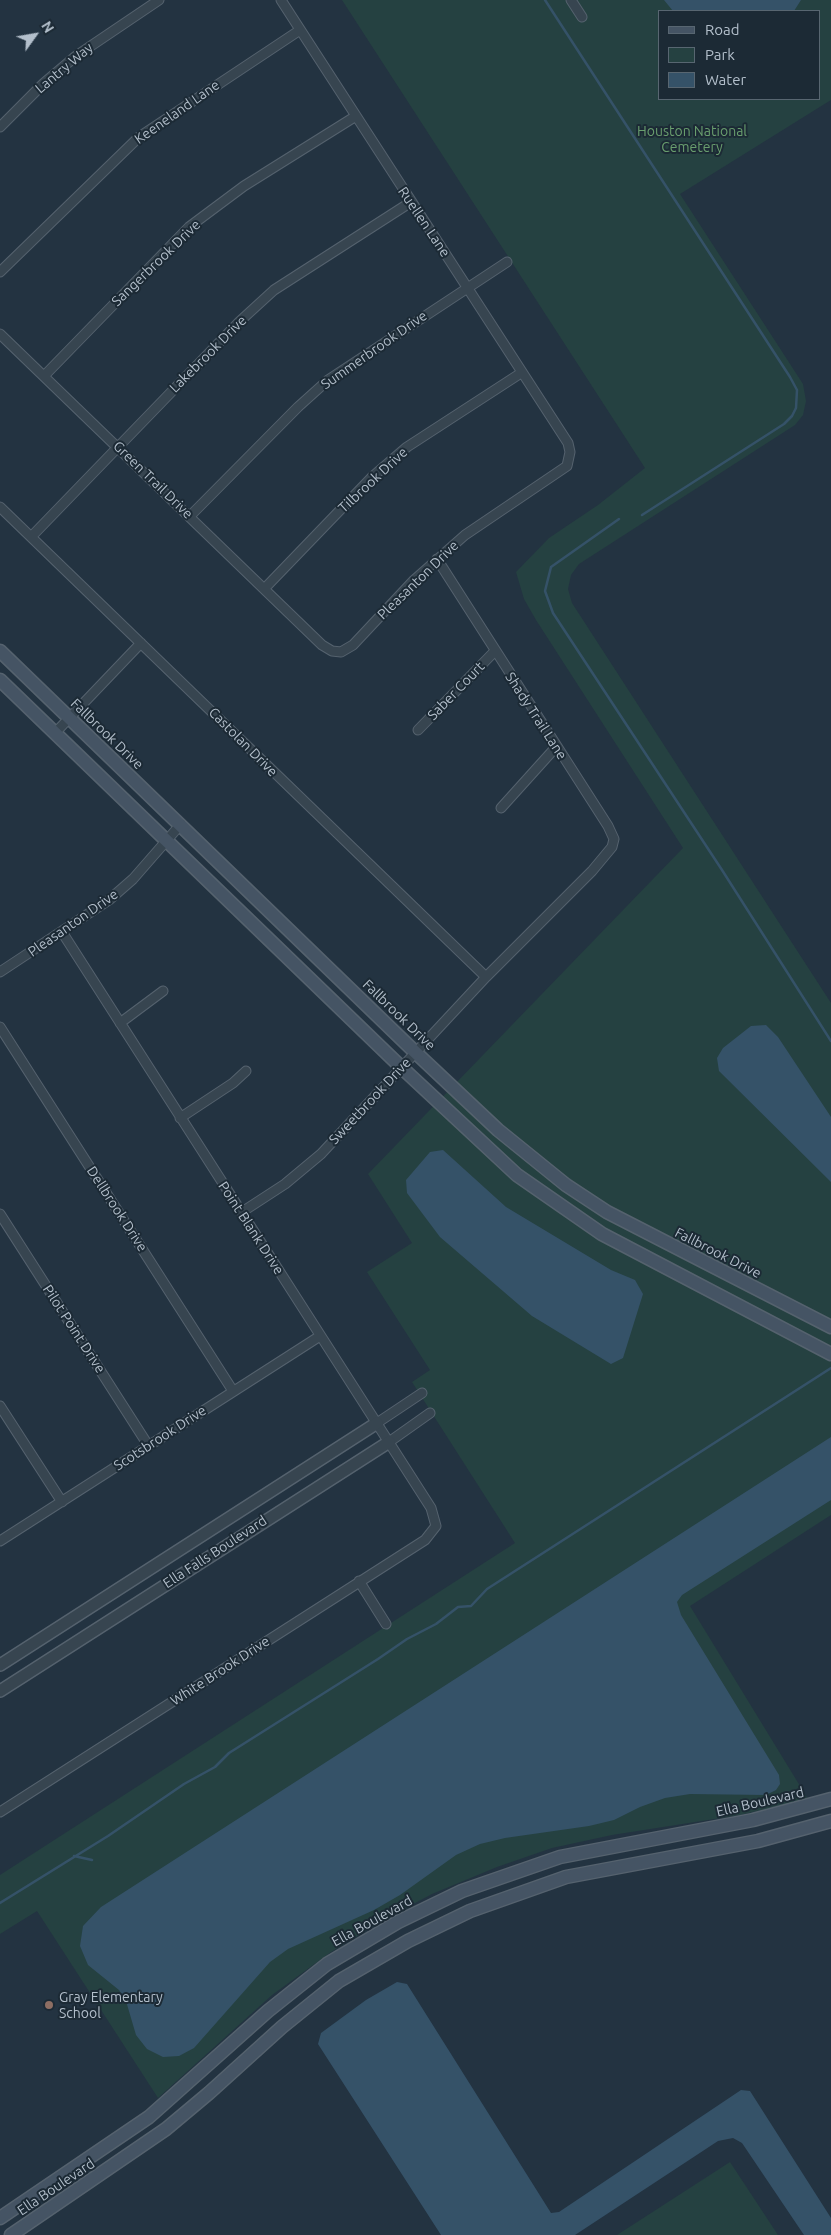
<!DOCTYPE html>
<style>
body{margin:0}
#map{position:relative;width:831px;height:2235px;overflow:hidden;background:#233341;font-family:Ubuntu,sans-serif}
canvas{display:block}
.legend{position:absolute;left:658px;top:10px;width:162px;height:90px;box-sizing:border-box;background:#1c2a35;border:1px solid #586671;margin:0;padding:6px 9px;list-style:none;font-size:15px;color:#b3bfcb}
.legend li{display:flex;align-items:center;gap:10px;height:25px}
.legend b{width:25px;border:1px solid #586671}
.north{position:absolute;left:10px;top:10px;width:50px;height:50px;-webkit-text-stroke:4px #1c2a35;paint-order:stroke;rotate:58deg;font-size:14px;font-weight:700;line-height:20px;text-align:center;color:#b3bfcb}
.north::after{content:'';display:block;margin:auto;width:18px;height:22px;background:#b3bfcb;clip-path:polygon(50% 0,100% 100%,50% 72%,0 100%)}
</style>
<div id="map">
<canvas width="831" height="2235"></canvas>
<ul class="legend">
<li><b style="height:6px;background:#455464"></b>Road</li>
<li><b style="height:14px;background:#254141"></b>Park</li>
<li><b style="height:14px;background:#355268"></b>Water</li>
</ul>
<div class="north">N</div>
</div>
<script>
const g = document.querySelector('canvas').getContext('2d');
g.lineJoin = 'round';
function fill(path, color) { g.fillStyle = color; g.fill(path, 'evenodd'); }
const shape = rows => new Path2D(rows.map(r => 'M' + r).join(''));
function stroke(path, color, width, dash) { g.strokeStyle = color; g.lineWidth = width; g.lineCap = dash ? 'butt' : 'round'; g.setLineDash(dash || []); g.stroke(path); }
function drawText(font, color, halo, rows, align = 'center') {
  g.font = font + ' Ubuntu,sans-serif'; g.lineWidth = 4; g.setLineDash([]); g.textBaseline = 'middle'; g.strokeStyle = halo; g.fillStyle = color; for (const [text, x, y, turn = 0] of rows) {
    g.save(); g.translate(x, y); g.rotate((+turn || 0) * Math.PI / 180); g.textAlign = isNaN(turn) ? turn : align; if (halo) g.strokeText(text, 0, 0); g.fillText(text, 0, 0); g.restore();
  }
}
const green = shape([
 [342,0,831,0,831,100,680,194,803,384,806,401,803,415,795,425,579,564,571,575,568,589,572,603,831,1003,831,1515,690,1606,808,1799,740,1815,612,1835,552,1848,497,1867,432,1894,385,1919,331,1952,272,1995,158,2098,37,1911,0,1934,0,1875,515,1543,412,1382,430,1370,367,1272,412,1243,368,1174,683,848,536,620,524,599,516,572,549,538,598,505,645,468],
 [660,11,820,11,820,99,660,99],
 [730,2162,778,2235,617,2235]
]);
const water = shape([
 [664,0,801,0,794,11,673,11],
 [751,1026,766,1025,778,1037,831,1117,831,1182,719,1071,717,1058,723,1048],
 [443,1150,506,1207,611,1270,635,1280,643,1294,623,1358,611,1364,532,1316,440,1237,407,1193,406,1180,430,1152],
 [831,1437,831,1500,682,1595,677,1602,681,1615,779,1775,780,1784,776,1790,766,1795,690,1794,665,1798,640,1807,614,1820,589,1826,505,1838,480,1844,456,1855,400,1895,374,1910,288,1949,270,1962,194,2048,179,2056,163,2057,147,2049,136,2035,126,2001,119,1990,88,1965,80,1946,83,1926,101,1907],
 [397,1982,407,1984,551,2213,559,2212,741,2090,750,2091,831,2218,831,2235,804,2235,742,2143,733,2138,718,2141,575,2235,441,2235,318,2044,321,2033,366,2000]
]);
const stream = shape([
 [545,0,790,377,797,390,796,408,792,416,784,424,642,515],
 [619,519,551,567,545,591,553,613,722,870,831,1041],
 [74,1856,92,1860],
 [0,1903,108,1836,184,1784,215,1767,229,1753,378,1659,407,1639,436,1624,458,1607,471,1606,487,1589,831,1368]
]);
const minor = shape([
 [571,0,582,17],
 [0,127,44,83,76,56,159,0],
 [0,272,139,137,300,30],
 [0,334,322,645,332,651,341,652,353,645,414,580,465,535,567,466,570,452,568,443,281,0],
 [44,376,189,227,244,186,356,116],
 [0,507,486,977],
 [190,516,298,407,328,380,507,262],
 [31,537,239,322,274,290,411,202],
 [265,588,371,478,407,447,521,373],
 [418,730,494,652],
 [55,733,141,643],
 [501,808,556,747],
 [0,972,109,900,133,879,181,824],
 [120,1023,163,991],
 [0,1027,233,1391],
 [180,1118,233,1083,246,1071],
 [242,1212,285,1184,321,1154,486,977,592,871,612,847,614,839,608,826,437,559],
 [0,1214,148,1445],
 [0,1406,62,1502],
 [377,1423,422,1393],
 [389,1442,430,1413],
 [0,1541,320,1336],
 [359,1581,386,1624],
 [0,1812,425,1540,436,1526,431,1508,62,932]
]);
const tertiary = shape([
 [0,1665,377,1423],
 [0,1691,389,1442]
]);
const secondary = shape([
 [0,651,415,1052,498,1130,566,1185,607,1212,831,1327],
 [0,680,401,1067,517,1175,602,1234,831,1354],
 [0,2218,149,2117,268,2011,327,1964,398,1922,462,1891,560,1857,753,1820,831,1799],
 [11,2235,166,2129,209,2093,282,2027,339,1981,408,1941,470,1911,566,1877,758,1841,831,1821]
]);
const markers = [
 [49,2005,5,"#8d6e63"]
];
const streetNames = [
 ["Lantry Way",64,68,-40],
 ["Keeneland Lane",177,112,-35],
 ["Ruellen Lane",424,222,56],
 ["Sangerbrook Drive",156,263,-44],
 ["Summerbrook Drive",374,350,-35],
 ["Lakebrook Drive",208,354,-45],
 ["Green Trail Drive",153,480,44],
 ["Tilbrook Drive",373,480,-43],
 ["Pleasanton Drive",418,580,-44],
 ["Saber Court",456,691,-46],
 ["Shady Trail Lane",536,716,57],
 ["Fallbrook Drive",107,734,44],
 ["Castolan Drive",243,742,45],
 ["Pleasanton Drive",73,923,-35],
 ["Fallbrook Drive",399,1015,44],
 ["Sweetbrook Drive",370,1101,-47],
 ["Dellbrook Drive",117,1209,57],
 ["Point Blank Drive",251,1228,57],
 ["Fallbrook Drive",718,1253,27],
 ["Pilot Point Drive",74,1329,57],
 ["Scotsbrook Drive",160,1438,-33],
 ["Ella Falls Boulevard",215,1552,-33],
 ["White Brook Drive",220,1671,-33],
 ["Ella Boulevard",760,1802,-13],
 ["Ella Boulevard",372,1921,-29],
 ["Ella Boulevard",56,2187,-34]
];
const parkNames = [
 ["Houston National",692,131],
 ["Cemetery",692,147]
];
const poiNames = [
 ["Gray Elementary",59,1997],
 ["School",59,2013]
];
fill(green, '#254141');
fill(water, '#355268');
stroke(stream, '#355268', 2.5);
stroke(minor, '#55626e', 11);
stroke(tertiary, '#55626e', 14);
stroke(secondary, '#55626e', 15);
stroke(minor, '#374550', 9);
stroke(tertiary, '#374550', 11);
stroke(secondary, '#455464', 12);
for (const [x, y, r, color] of markers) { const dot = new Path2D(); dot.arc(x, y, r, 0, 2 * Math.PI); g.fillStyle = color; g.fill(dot); stroke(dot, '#1c2a35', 2); }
drawText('14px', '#b3bfcb', '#1c2a35', streetNames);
drawText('14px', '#699e6e', '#1c2a35', parkNames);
drawText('14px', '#b3bfcb', '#1c2a35', poiNames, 'left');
</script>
